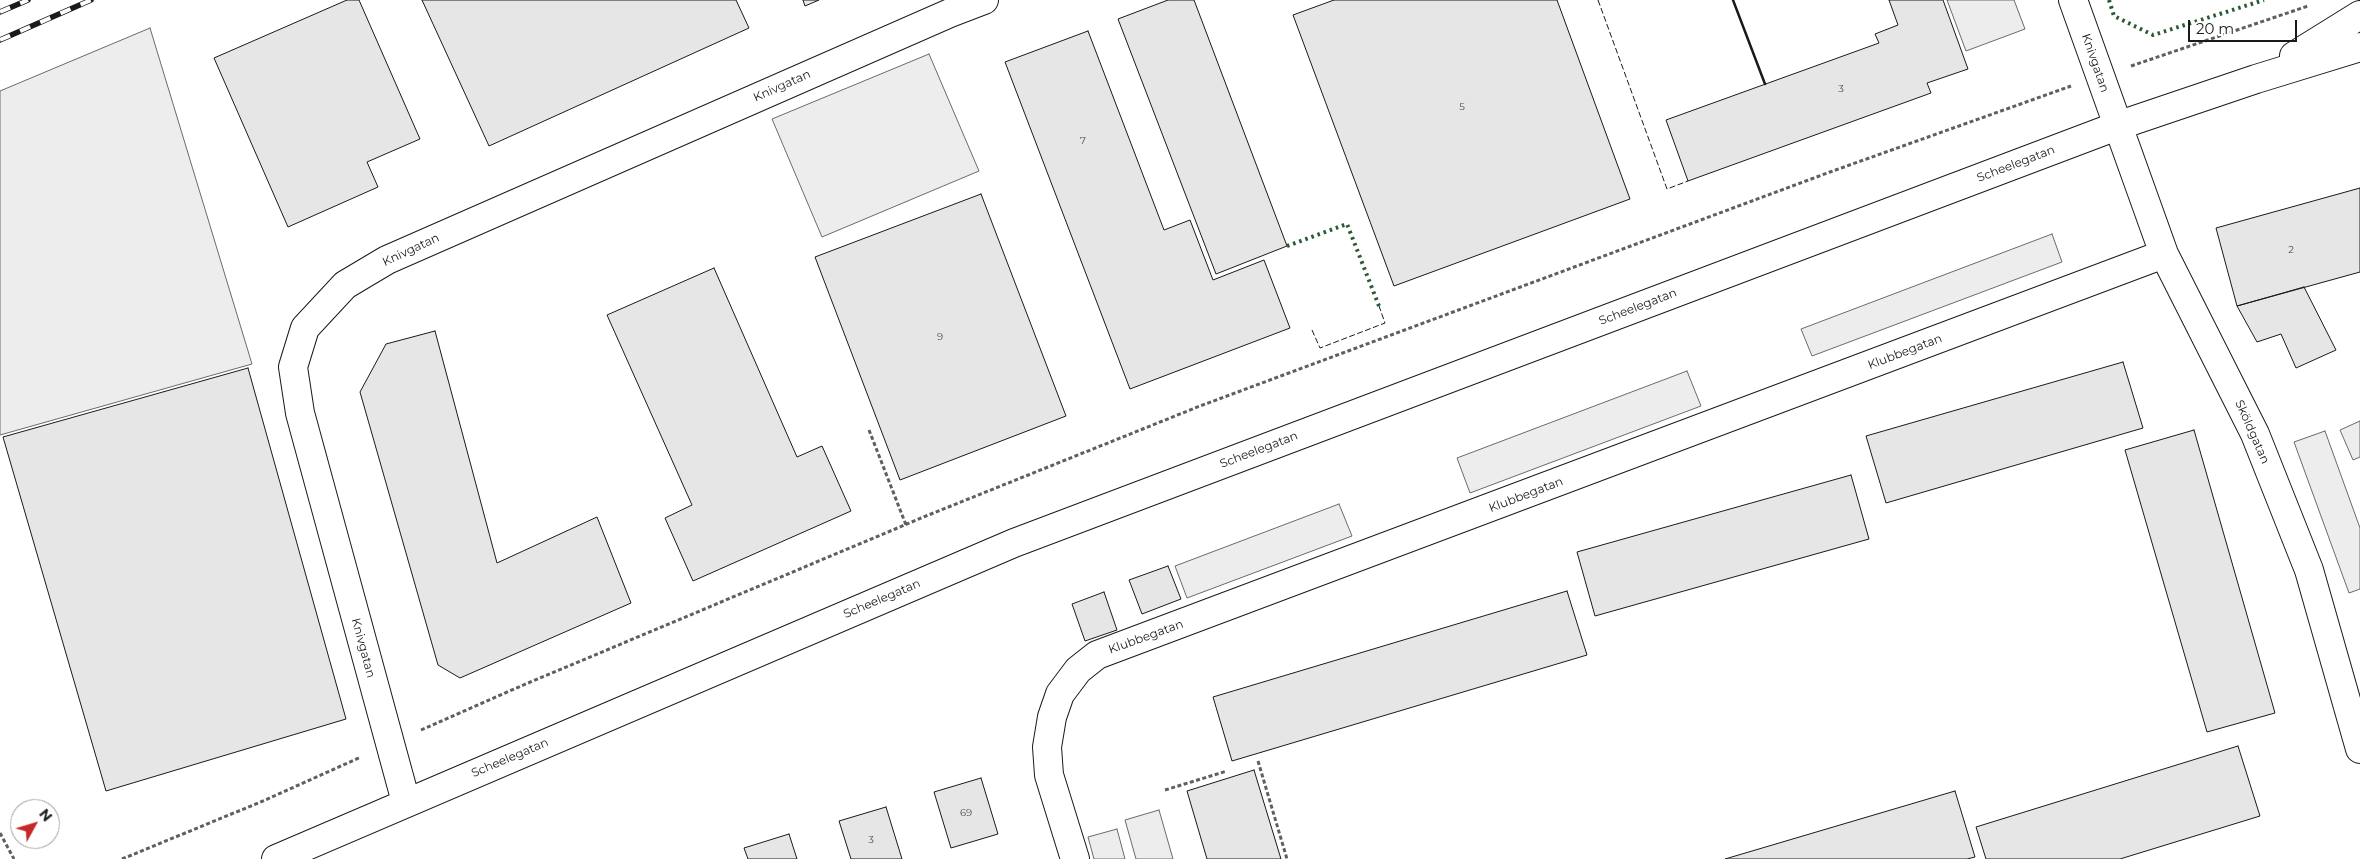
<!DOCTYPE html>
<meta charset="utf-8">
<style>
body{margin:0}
#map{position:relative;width:2360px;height:859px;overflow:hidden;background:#fff;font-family:Montserrat,sans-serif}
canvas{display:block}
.north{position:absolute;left:10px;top:799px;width:50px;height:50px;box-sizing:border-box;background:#fff;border:1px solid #a3a3a3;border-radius:50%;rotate:51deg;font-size:14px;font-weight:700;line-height:20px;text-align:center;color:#1a1a1a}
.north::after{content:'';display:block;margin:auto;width:18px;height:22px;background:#c62828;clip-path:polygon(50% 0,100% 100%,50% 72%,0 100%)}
.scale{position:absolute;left:2188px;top:20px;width:109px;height:22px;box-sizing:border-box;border:2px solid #1a1a1a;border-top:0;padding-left:6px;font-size:15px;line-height:18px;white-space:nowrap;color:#1a1a1a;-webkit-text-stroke:4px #fff;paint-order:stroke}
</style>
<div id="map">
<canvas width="2360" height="859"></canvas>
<div class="north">N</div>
<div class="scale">20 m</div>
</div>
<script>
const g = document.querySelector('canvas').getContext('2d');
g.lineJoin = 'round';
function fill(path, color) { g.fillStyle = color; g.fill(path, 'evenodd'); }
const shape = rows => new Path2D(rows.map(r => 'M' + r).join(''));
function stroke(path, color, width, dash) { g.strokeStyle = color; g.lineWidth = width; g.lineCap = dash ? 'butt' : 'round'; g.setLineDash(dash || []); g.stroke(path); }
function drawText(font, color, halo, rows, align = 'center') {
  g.font = font + ' Montserrat,sans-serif'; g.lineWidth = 4; g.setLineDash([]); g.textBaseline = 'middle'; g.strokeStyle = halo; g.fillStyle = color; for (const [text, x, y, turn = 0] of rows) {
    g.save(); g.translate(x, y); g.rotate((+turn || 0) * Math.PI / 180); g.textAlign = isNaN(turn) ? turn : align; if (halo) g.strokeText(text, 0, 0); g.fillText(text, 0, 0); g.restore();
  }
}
const parking = shape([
 [1947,0,2014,0,2025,29,1966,51,1947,0],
 [150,28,252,364,0,435,0,91,150,28],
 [929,54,979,171,822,237,772,119,929,54],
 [2052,234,2062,262,1812,356,1801,329,2052,234],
 [1687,371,1701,406,1470,493,1457,458,1687,371],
 [2360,421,2360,457,2353,460,2340,430,2360,421],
 [2325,431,2360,528,2360,589,2349,593,2294,442,2325,431],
 [1339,504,1352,536,1187,598,1175,566,1339,504],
 [1159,810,1173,859,1136,859,1125,820,1159,810],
 [1117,829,1125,859,1094,859,1088,837,1117,829]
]);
const building = shape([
 [347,0,359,0,420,139,367,162,378,187,288,227,214,58,347,0],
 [422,0,736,0,749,28,489,146,422,0],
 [803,0,819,0,805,6,803,0],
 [1168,0,1194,0,1287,246,1216,274,1118,19,1168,0],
 [1334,0,1557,0,1630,199,1394,286,1293,15,1334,0],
 [1889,0,1943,0,1968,69,1927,83,1931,93,1688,181,1666,120,1879,43,1875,34,1898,25,1889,0],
 [1088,31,1164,230,1190,220,1213,280,1264,260,1290,328,1130,389,1005,62,1088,31],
 [2360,188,2360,272,2237,306,2216,228,2360,188],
 [981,194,1066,416,900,480,815,257,981,194],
 [714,268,797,457,822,446,851,511,693,581,665,518,692,505,607,315,714,268],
 [2304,287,2336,350,2296,368,2281,334,2257,342,2237,306,2304,287],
 [435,331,497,563,597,517,631,603,460,678,438,665,360,392,386,344,435,331],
 [2123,362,2143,428,1886,503,1866,436,2123,362],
 [248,368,346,719,106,791,3,437,248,368],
 [2194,430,2275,713,2207,732,2125,450,2194,430],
 [1851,475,1869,539,1595,616,1577,552,1851,475],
 [1168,566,1181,599,1142,614,1129,580,1168,566],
 [1567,591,1587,655,1232,761,1213,697,1567,591],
 [1104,592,1117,630,1085,641,1072,604,1104,592],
 [2238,746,2260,816,2120,859,1986,859,1976,827,2238,746],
 [1254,770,1281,859,1207,859,1187,791,1254,770],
 [981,778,998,834,951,848,934,792,981,778],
 [1955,791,1975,857,1967,859,1725,859,1955,791],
 [886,807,902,859,851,859,839,821,886,807],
 [789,834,797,859,748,859,744,848,789,834]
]);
const path = shape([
 [2131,66,2308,6],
 [869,430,906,525],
 [421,730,521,686,926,516,1200,406,1830,172,2071,86],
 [1258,761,1287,859],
 [1165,790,1227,771],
 [0,833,14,859],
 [122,859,263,801,361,757]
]);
const street = shape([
 [2073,0,2164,254,2255,434,2309,570,2360,749],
 [2294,56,2360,15],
 [406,802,300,413,293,367,305,328,345,285,387,260,950,13,984,0],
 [276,859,1014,543,2117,126,2256,79,2360,47],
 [1075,859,1049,775,1047,747,1052,717,1060,694,1078,670,1097,655,2164,254]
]);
const rail = shape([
 [0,12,28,0],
 [0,40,91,0]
]);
const hedge = shape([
 [2109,0,2114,16,2153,35,2264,0],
 [1287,246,1347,224,1379,306]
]);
const fence = shape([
 [1598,0,1667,189,1688,181],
 [1312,330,1320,348,1385,323,1379,306]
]);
const wall = shape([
 [1733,0,1765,84]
]);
const numberNames = [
 ["3",1841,89],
 ["5",1462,107],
 ["7",1083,141],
 ["2",2291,250],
 ["9",940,337],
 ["69",966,813],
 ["3",871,840]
];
const streetNames = [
 ["Knivgatan",2095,63,71],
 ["Knivgatan",782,86,-24],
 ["Scheelegatan",2016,164,-21],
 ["Knivgatan",411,250,-25],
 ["Scheelegatan",1638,307,-21],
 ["Klubbegatan",1905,352,-21],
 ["Sköldgatan",2252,432,66],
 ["Scheelegatan",1259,450,-21],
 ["Klubbegatan",1526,495,-21],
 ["Scheelegatan",882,599,-23],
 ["Klubbegatan",1146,637,-20],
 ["Knivgatan",363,648,75],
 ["Scheelegatan",510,758,-23]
];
fill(parking, '#ededed');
stroke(parking, '#6a6a6a', 1);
fill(building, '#e6e6e6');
stroke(building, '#1a1a1a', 1);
stroke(street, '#1a1a1a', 30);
stroke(path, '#5f5f5f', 3, [4, 2.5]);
stroke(street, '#fff', 28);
stroke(rail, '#1a1a1a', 5.5);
stroke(rail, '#fff', 4, [11]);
stroke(hedge, '#2b5a34', 4, [2.5, 4]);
stroke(fence, '#1a1a1a', 1, [6, 2.5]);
stroke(wall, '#1a1a1a', 2.5);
drawText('10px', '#4d4d4d', null, numberNames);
drawText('12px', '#1a1a1a', '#fff', streetNames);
</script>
